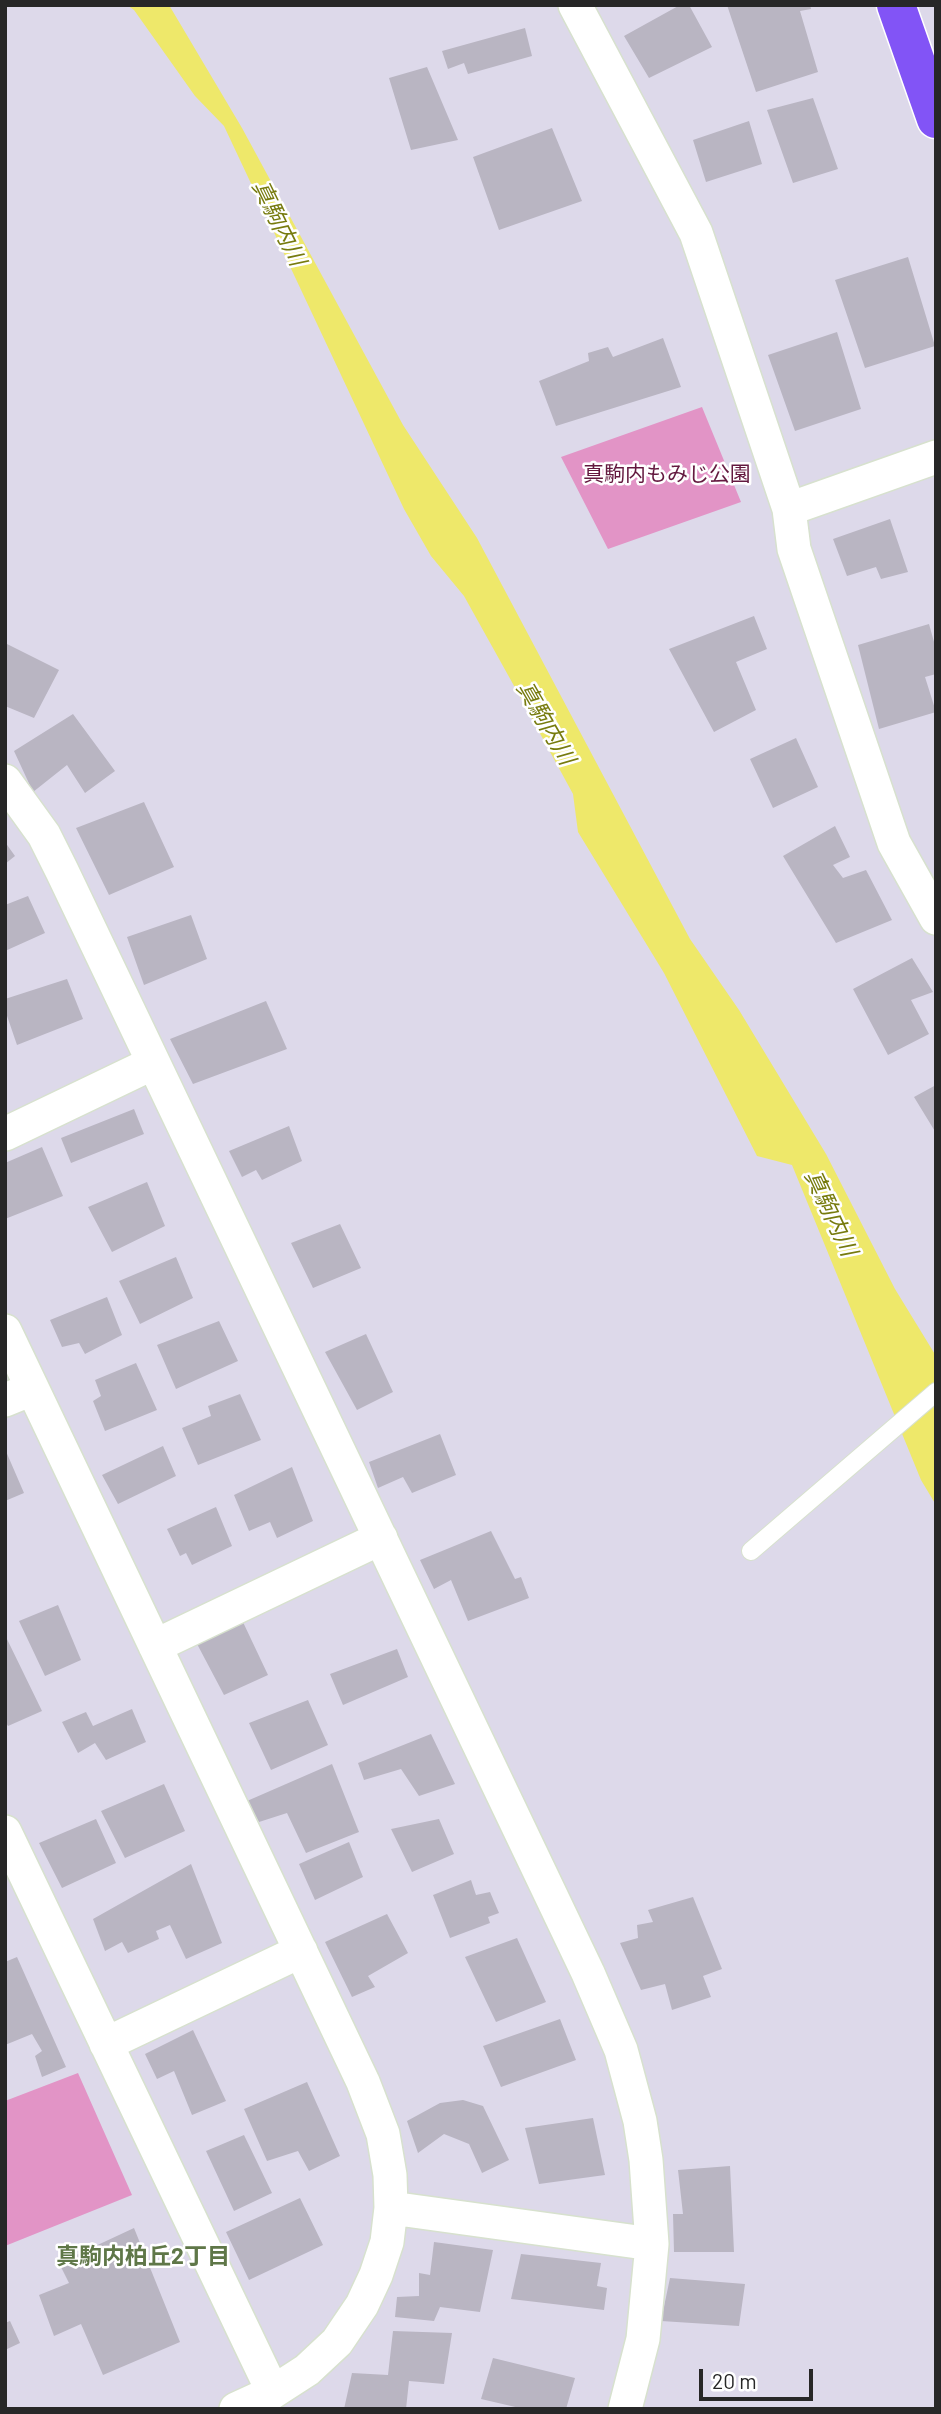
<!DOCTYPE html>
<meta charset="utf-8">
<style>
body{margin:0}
#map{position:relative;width:941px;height:2414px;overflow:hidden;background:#ddd9ea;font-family:Barlow,sans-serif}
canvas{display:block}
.frame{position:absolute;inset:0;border:7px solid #272727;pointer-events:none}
.scale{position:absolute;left:699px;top:2369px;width:114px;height:32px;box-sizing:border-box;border:4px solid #272727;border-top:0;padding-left:9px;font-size:21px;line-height:24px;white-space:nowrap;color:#272727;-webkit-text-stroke:5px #fff;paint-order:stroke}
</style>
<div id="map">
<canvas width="941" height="2414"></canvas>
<div class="frame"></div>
<div class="scale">20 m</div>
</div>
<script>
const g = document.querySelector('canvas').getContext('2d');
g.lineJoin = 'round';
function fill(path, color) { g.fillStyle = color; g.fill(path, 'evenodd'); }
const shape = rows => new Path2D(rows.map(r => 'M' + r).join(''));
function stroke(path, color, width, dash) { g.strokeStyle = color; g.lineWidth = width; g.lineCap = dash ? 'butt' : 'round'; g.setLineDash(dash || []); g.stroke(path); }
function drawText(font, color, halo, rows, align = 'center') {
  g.font = font + ' Barlow,"Noto Sans JP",sans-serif'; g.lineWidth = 5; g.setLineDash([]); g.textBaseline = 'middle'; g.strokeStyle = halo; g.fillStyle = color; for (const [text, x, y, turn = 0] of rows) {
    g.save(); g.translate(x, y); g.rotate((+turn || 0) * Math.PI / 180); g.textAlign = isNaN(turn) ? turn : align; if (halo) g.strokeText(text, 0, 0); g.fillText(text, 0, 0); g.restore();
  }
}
const green = shape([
 [702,407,741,502,608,549,561,457],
 [78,2073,132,2195,5,2246,5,2101]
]);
const water = shape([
 [127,5,169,5,242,128,403,425,477,538,690,939,739,1010,826,1154,895,1289,936,1356,936,1505,921,1480,792,1165,757,1156,664,973,578,832,573,794,518,693,464,596,431,556,404,509,224,126,195,96,134,10]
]);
const building = shape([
 [680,5,689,5,712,47,649,78,624,36],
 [727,5,810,5,811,9,800,11,818,72,756,92],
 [525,28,532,56,468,74,464,63,448,69,442,51],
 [427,67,458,140,411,150,389,78],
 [813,98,838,169,793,183,767,110],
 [749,121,762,164,706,182,693,140],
 [552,128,582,201,499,230,473,157],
 [908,257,935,346,865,368,835,280],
 [837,332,861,409,795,431,768,355],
 [663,338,681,387,556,426,539,381,589,361,588,353,608,347,613,357],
 [890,519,908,572,881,579,876,567,847,576,833,539],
 [754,616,767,649,736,662,756,710,714,732,669,649],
 [929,624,936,649,936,674,925,677,936,712,879,729,858,645],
 [5,643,59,670,34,718,5,706],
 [73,714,115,771,85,793,67,765,33,792,14,751],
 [796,738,818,787,773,808,750,759],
 [144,802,174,867,109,895,76,828],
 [835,826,850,857,833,865,843,878,866,870,892,920,836,943,783,856],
 [5,842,15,856,5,864],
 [28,896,45,933,5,951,5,905],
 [191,915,207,959,144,985,127,937],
 [912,958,933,992,911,1000,929,1034,888,1055,853,989],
 [67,979,83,1019,17,1045,5,1010,5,999],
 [266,1001,287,1049,193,1084,170,1039],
 [936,1085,936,1133,914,1097],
 [134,1109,144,1134,71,1163,61,1138],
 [289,1126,302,1161,262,1180,256,1170,242,1177,229,1151],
 [42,1147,63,1196,5,1219,5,1163],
 [147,1182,165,1226,112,1252,88,1207],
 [340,1224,361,1268,313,1288,291,1243],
 [176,1257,193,1298,140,1324,119,1281],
 [107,1297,122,1335,85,1354,79,1343,62,1347,50,1320],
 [219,1321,238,1361,176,1389,157,1345],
 [366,1334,393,1392,357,1410,325,1352],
 [136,1363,157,1410,105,1431,93,1401,101,1396,95,1380],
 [240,1394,261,1440,198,1465,182,1428,211,1416,208,1406],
 [440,1434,456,1475,412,1493,403,1477,378,1488,369,1462],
 [163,1446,176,1476,118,1504,102,1475],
 [5,1449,24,1493,5,1501],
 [292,1467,313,1521,277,1538,270,1522,249,1531,234,1495],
 [216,1507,232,1546,192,1565,186,1553,180,1556,167,1529],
 [491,1531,515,1579,521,1577,529,1598,468,1621,451,1580,434,1589,420,1560],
 [58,1605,81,1660,45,1676,19,1621],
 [242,1620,268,1675,224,1695,196,1642],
 [5,1635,42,1711,8,1726,5,1721],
 [397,1649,408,1677,343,1705,330,1674],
 [308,1700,328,1745,271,1770,249,1723],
 [132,1709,146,1742,106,1760,95,1743,78,1753,62,1722,86,1712,93,1726],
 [431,1734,455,1784,419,1796,401,1769,364,1780,358,1763],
 [332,1764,359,1832,306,1853,287,1813,259,1822,247,1801],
 [164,1784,185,1831,125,1858,101,1811],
 [96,1819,116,1863,62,1888,39,1843],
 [439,1819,454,1854,412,1872,391,1829],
 [349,1842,363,1877,315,1900,299,1864],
 [191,1864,222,1943,186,1959,170,1925,156,1931,159,1939,128,1953,122,1942,105,1951,93,1919],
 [471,1880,476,1895,490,1892,499,1913,488,1917,490,1923,450,1938,433,1895],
 [693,1897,722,1969,703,1976,711,1997,672,2010,665,1984,641,1990,620,1943,638,1938,637,1925,653,1922,648,1910],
 [387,1914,408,1953,368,1976,375,1987,352,1997,325,1942],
 [517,1938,546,2002,496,2022,465,1957],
 [17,1957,66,2067,42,2077,35,2056,42,2051,32,2034,5,2045,5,1962],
 [560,2019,576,2060,501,2087,483,2046],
 [193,2030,226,2101,192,2115,174,2071,157,2079,145,2054],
 [307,2082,340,2156,309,2171,298,2151,267,2161,244,2109],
 [463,2100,483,2106,509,2160,482,2173,469,2144,444,2134,418,2153,407,2121,440,2103],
 [593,2118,605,2175,539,2184,525,2128],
 [244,2135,272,2193,234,2211,206,2151],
 [730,2166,734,2252,674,2252,673,2214,683,2214,678,2170],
 [300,2198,323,2245,249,2280,226,2232],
 [134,2228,180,2342,103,2375,81,2324,54,2336,39,2295,69,2283,59,2263],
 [434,2242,493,2250,480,2312,440,2307,434,2321,395,2317,397,2297,419,2296,419,2273,430,2275],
 [521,2254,601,2263,597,2286,607,2288,604,2310,511,2299],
 [670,2278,745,2284,739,2326,661,2321],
 [10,2321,20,2343,5,2350,5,2323],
 [393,2331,452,2333,444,2384,409,2381,406,2409,344,2409,352,2373,388,2375],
 [493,2358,575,2378,566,2409,524,2409,481,2399]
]);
const service = shape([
 [751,1551,936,1392]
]);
const minor = shape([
 [575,5,696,233,789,509,794,549,894,843,936,918],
 [789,509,936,457],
 [5,781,44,835,62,871,588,1973,621,2050,640,2121,646,2160,652,2244,643,2339,625,2409],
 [5,1134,153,1063],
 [5,1331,363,2082,383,2134,390,2175,391,2208,387,2242,376,2275,362,2305,337,2342,307,2370,273,2392,236,2409],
 [5,1400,32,1389],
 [155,1646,381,1538],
 [5,1832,273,2392],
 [106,2044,301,1951],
 [391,2208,652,2244]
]);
const trunk = shape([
 [896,5,936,119]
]);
const parkNames = [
 ["真駒内もみじ公園",667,474]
];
const waterNames = [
 ["真駒内川",279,223,64],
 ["真駒内川",546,723,60],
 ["真駒内川",831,1213,65]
];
const neighbourhoodNames = [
 ["真駒内柏丘2丁目",143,2256]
];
fill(green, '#e294c6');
fill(water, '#eee86a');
fill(building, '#b9b5c2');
stroke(service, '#d7e1ce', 20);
stroke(minor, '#d7e1ce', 36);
stroke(trunk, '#fff', 41);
stroke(service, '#fff', 18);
stroke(minor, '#fff', 33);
stroke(trunk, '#8254f6', 38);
drawText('21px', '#63193f', '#fff', parkNames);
drawText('italic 23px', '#777b0e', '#fff', waterNames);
drawText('bold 23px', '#5f7748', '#fff', neighbourhoodNames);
</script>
